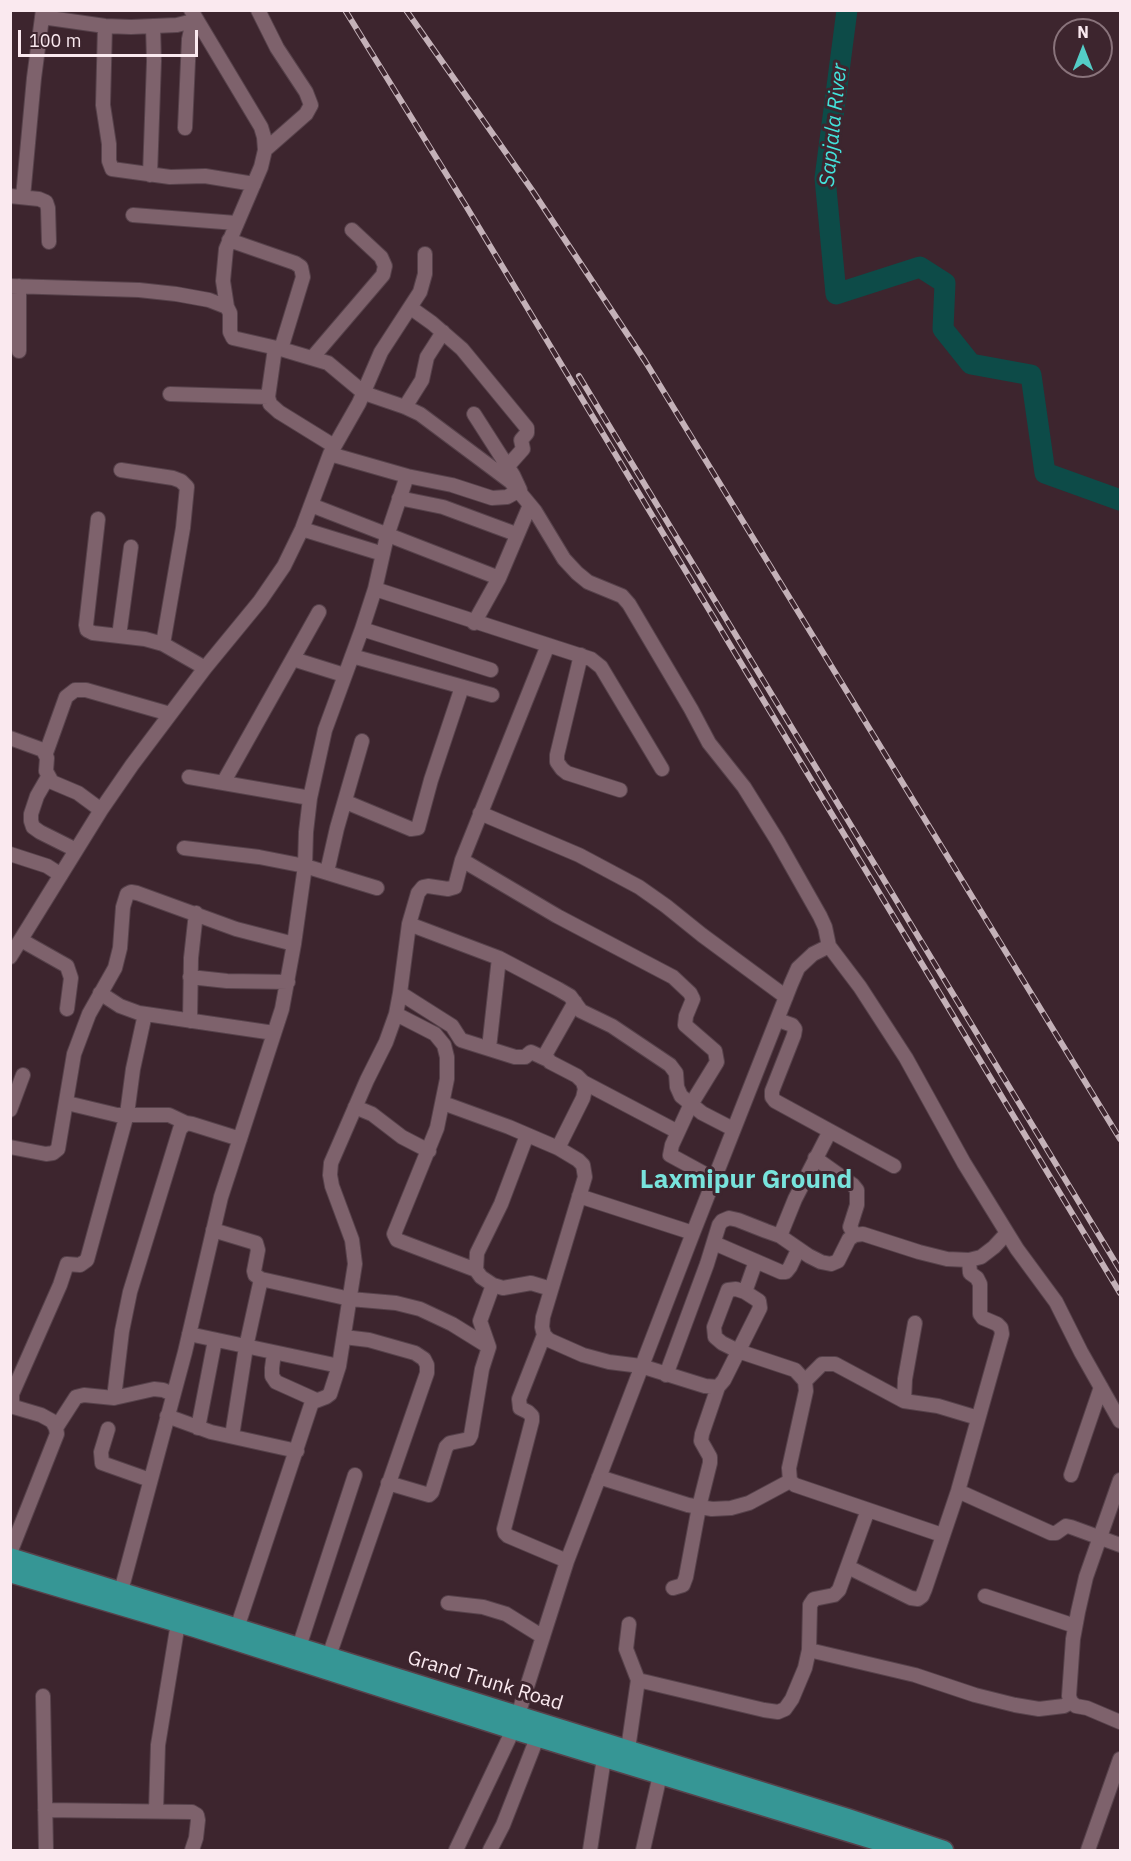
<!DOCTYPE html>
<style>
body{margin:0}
#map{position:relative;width:1131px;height:1861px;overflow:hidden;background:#3d252e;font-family:"IBM Plex Sans",sans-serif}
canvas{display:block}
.frame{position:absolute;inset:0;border:12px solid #fae9ef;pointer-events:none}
.north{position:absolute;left:1053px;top:18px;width:60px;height:60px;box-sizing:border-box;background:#3d252e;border:2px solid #89737b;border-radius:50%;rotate:0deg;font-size:16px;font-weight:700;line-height:24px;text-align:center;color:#fae9ef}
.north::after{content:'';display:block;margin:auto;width:21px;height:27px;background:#54cdc7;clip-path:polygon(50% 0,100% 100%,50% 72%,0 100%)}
.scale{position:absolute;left:18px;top:30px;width:180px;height:27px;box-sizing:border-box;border:3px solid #fae9ef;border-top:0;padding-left:8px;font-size:18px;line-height:21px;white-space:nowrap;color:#fae9ef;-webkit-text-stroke:4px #3d252e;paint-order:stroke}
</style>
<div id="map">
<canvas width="1131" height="1861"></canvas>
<div class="frame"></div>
<div class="north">N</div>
<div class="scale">100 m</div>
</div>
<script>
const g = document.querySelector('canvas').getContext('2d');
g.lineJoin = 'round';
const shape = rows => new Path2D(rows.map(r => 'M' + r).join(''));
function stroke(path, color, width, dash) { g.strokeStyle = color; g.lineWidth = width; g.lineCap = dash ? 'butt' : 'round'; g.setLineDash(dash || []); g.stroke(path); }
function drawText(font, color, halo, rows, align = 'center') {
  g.font = font + ' "IBM Plex Sans",sans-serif'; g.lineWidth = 6; g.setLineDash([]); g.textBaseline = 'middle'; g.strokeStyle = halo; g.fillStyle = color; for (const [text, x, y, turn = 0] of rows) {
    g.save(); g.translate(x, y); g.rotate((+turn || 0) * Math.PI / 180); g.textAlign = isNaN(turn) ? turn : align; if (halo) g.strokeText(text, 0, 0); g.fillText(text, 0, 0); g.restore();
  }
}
const river = shape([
 [847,10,825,178,836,294,920,267,945,283,943,329,971,364,1031,375,1045,473,1120,500]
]);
const street = shape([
 [191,10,261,127,264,137,265,150,261,167,226,249,223,281,227,307],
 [258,10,277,48,306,92,311,105,306,114,265,150],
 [42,17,105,26,131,27,177,25,197,20],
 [105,26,103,105,109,144,109,161,112,169,170,177,205,176,254,184],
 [185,128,189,39,191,30,197,20],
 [150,175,154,61,153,26],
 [10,196,39,199,46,202,48,208,49,242],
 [23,197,34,78,43,10],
 [133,215,236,223],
 [229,240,295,263,301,267,303,277,281,349],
 [10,286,139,290,176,294,209,300,227,307,230,313,230,332,233,338,281,349,328,363,364,393,405,407,420,414,511,482,535,511,564,559,577,573,588,582,622,596,629,604,691,709,709,743,744,787,777,840,820,916,825,927,829,946,860,987,906,1058,964,1163,1017,1249,1056,1302,1081,1352,1120,1421],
 [19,286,19,351],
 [411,308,432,323,462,349,527,428,527,433,521,440,523,449,507,467],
 [275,348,268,397,270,404,279,412,334,446],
 [312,358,383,275,385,266,381,257,352,230],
 [170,394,268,397],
 [405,407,422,380,427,357,443,332],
 [330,454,407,476,452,485,492,498,507,497,520,490,513,475,474,414],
 [121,470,173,478,181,481,187,487,183,528,163,644],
 [399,498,443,507,516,534],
 [311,505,499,578],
 [98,519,86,625,87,630,93,633,145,639,163,644,205,668],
 [302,529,383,554],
 [375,589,591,659,601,667,662,769],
 [474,623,499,578,530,505],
 [362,629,491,670],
 [119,636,131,547],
 [581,655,557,755,557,762,562,769,567,773,620,790],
 [352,656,492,695],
 [293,659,344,675],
 [10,738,43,750,47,758,46,771,52,782,78,793,101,810],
 [46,753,66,697,75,690,86,690,170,714],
 [48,777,37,796,31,814,31,821,33,827,40,832,76,850],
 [189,777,310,798],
 [223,783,319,612],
 [346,802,411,829,418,828,431,780,462,687],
 [480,813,579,855,639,887,666,906,702,935,786,997],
 [184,848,259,857,305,866,377,888],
 [10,854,47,866,61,875],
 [462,860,557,916,673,977,690,993,693,999,686,1016,685,1025,715,1051,717,1062,690,1106,672,1145,670,1155,714,1179],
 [327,872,337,828,362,741],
 [409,924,499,958,558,989,570,996,581,1011,612,1026,670,1065,676,1073,677,1087,681,1096,702,1113,733,1129],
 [21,940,67,966,71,978,67,1009],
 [10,957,101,810,132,765,205,668,260,601,284,566,302,529,330,454,359,403,381,352,420,292,425,274,425,254],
 [190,977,227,981,288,982],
 [100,993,120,1006,139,1013,274,1033],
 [400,993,452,1026,461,1040,515,1057,525,1057,531,1052,546,1059],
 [396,1014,435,1034,444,1045,447,1057,447,1079,437,1128,394,1234,397,1240,476,1270],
 [778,1020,792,1025,795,1029,794,1035,772,1091,772,1097,775,1101,894,1166],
 [190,1021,191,958,196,913],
 [489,1048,499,958],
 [583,1082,678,1132],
 [67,1103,117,1115,169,1115,186,1123],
 [443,1103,509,1127,558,1148,578,1160,583,1165,585,1177,543,1317,542,1327,544,1335,549,1340,583,1355,609,1362,641,1366,705,1386,718,1387,724,1380,760,1308,759,1301,745,1292,756,1261],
 [355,1107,372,1114,402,1137,429,1151],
 [10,1110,23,1075],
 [527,1135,501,1204,477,1253,476,1270,481,1277,493,1285,503,1288,531,1283,551,1289],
 [10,1147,46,1154,53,1153,58,1149,74,1054,89,1014,115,968,120,948,123,907,127,894,131,892,137,893,236,929,294,944],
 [558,1148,583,1098,585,1089,583,1082,577,1076,550,1062,545,1055,575,1002],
 [815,1158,853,1185,857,1190,857,1205,850,1227,855,1235],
 [579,1196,693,1233],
 [213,1230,256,1243,258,1250,254,1271,255,1275,261,1279,350,1299,396,1303,420,1309,452,1324,489,1347],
 [780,1236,795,1199,830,1131],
 [714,1243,781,1272,786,1272,790,1267,798,1250],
 [745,1292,736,1289,728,1290,714,1327,715,1337,722,1343,738,1351,795,1370,805,1381,806,1391,789,1468,790,1481,795,1485,942,1535],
 [189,1334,339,1366],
 [544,1335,519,1399,520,1408,528,1412,532,1416,532,1421,504,1529,505,1533,508,1536,567,1561],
 [274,1353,272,1368,272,1376,276,1382,316,1400],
 [666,1375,707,1264,719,1225,722,1221,729,1218,738,1220,766,1231,780,1236,809,1256,821,1262,831,1264,838,1261,849,1239,855,1235,863,1234,919,1252,947,1259,969,1260,981,1257,994,1247,1007,1233],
 [805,1381,822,1364,835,1364,904,1401,938,1406,978,1418],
 [114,1398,122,1331,130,1292,180,1129,186,1123,192,1124,240,1139],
 [904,1401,905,1379,915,1323],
 [167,1416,211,1432,297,1451],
 [56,1428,76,1397,84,1395,114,1398,154,1389,163,1390,173,1394],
 [198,1428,215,1340],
 [108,1429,101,1452,102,1463,150,1480],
 [232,1436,246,1347,261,1279],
 [1071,1475,1101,1387],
 [599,1477,688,1505,712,1509,731,1508,749,1503,790,1481],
 [1120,1480,1086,1577,1078,1612,1073,1639,1069,1696,1071,1702,1076,1706,1087,1708,1120,1722],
 [388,1483,429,1495,432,1492,446,1447,450,1443,469,1439,471,1435,482,1369,489,1347,480,1321,493,1285],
 [958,1491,1051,1533,1056,1533,1066,1526,1071,1527,1120,1545],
 [10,1553,57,1434,56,1428,52,1421,41,1415,14,1407,12,1401,12,1394,60,1285,67,1264,80,1265,87,1260,127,1114,133,1069,145,1014],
 [848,1567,911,1598,918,1599,922,1596,925,1589,958,1491,1002,1334,1001,1328,997,1324,983,1318,980,1314,980,1284,977,1278,970,1273,969,1260],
 [673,1588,683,1585,686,1577,699,1507,710,1463,710,1457,701,1441,702,1434,718,1387],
 [121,1591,185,1352,221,1197,282,1009,294,944,305,866,306,832,310,798,325,730,362,629,375,589,387,536,407,476],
 [985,1596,1075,1626],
 [448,1603,483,1607,506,1614,543,1637],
 [237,1628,311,1405,313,1402,326,1397,330,1394,339,1366,355,1264,352,1240,332,1186,330,1175,331,1163,367,1080,386,1042,396,1014,400,993,409,924,418,893,423,887,428,886,448,889,455,887,462,860,548,645],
 [299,1647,355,1475],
 [809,1650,915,1675,975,1695,1015,1705,1039,1709,1064,1706,1071,1702],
 [329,1656,427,1373,427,1365,424,1359,415,1353,369,1340,344,1337],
 [638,1680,764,1710,778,1712,785,1709,792,1699,805,1668,809,1650,810,1605,814,1599,834,1595,839,1590,868,1510],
 [43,1696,46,1850],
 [518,1715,567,1561,693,1233,791,984,798,968,813,954,829,946],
 [628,1749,638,1680,626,1649,629,1624],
 [45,1810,192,1812,197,1815,198,1820,196,1838,192,1850],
 [156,1811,158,1745,178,1623],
 [456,1850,513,1730],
 [490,1850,503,1825,537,1738],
 [590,1850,604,1758],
 [643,1850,660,1775],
 [1088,1850,1120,1759]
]);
const primary = shape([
 [10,1557,848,1818,944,1850],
 [10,1573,195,1628,513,1730,906,1850]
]);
const rail = shape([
 [345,10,466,206,1120,1293],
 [406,10,532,190,645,361,1120,1139],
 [579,376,1120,1270]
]);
const streetNames = [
 ["Grand Trunk Road",485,1681,17]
];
const waterNames = [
 ["Sapjala River",834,125,-84]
];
const districtNames = [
 ["Laxmipur Ground",746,1180]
];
stroke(river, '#0d4b48', 21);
stroke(street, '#57424b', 16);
stroke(primary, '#57424b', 21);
stroke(street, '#7e626c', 14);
stroke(primary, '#369695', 18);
stroke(rail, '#c4b1b8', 6);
stroke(rail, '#3d252e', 4, [11]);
drawText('20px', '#fae9ef', '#3d252e', streetNames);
drawText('italic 21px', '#43e3db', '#3d252e', waterNames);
drawText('bold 26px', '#78e3dc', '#3d252e', districtNames);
</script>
